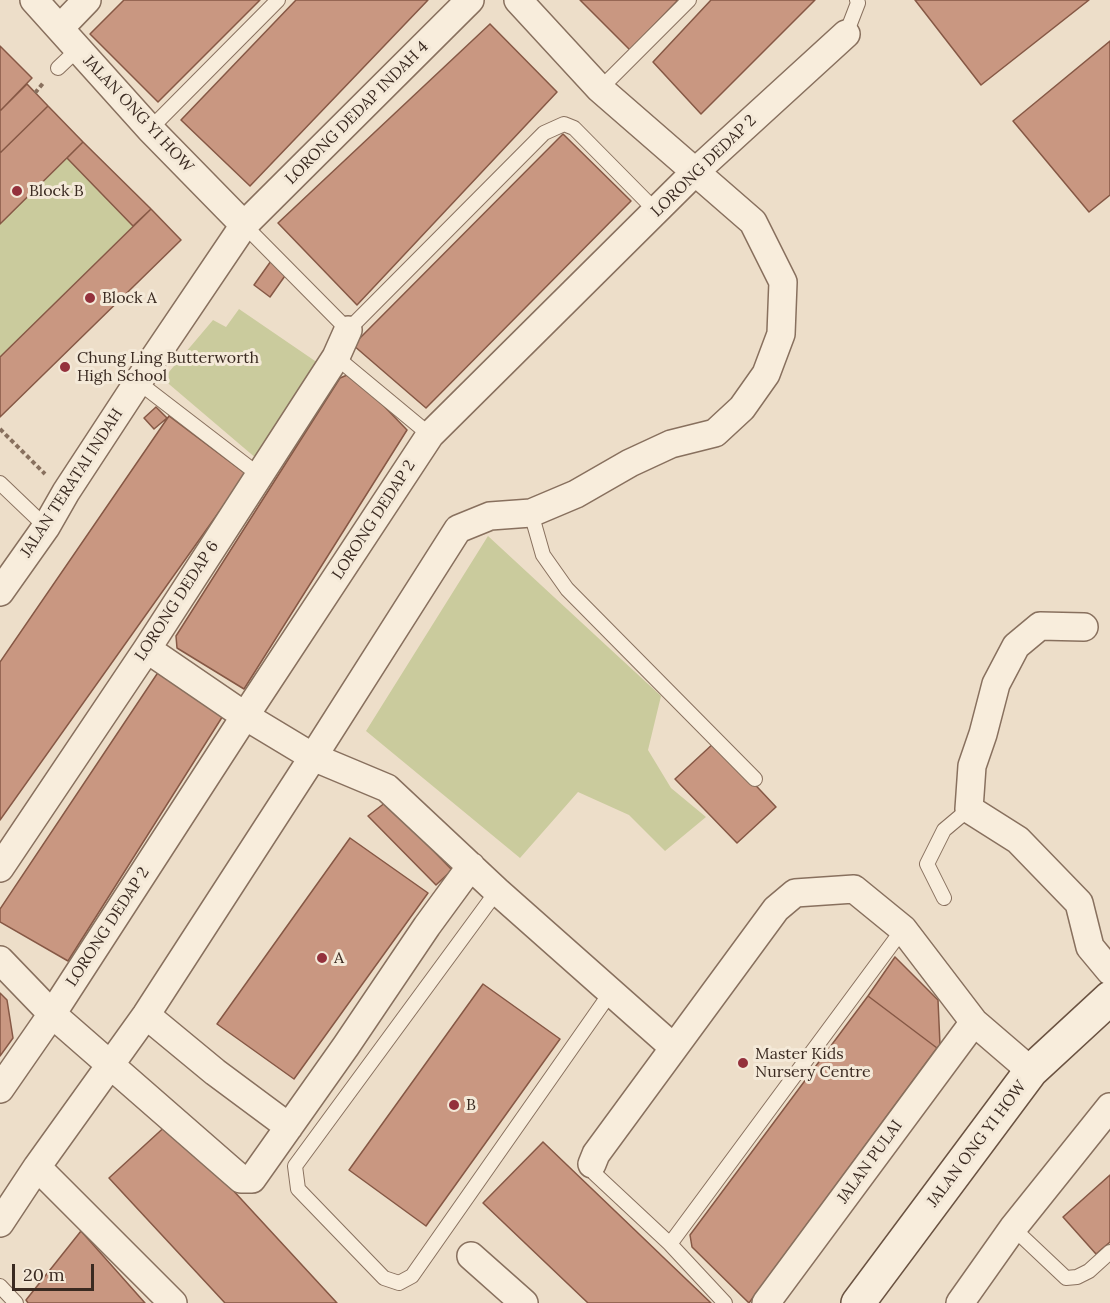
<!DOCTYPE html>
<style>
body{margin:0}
#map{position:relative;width:1110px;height:1303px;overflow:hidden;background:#eddec9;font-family:Lora,serif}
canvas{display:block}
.scale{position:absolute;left:12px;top:1264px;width:82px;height:27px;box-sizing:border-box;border:3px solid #3a2a21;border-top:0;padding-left:8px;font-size:18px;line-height:21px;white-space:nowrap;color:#3a2a21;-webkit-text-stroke:4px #f4e9d8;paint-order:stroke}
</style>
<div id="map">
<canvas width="1110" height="1303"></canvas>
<div class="scale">20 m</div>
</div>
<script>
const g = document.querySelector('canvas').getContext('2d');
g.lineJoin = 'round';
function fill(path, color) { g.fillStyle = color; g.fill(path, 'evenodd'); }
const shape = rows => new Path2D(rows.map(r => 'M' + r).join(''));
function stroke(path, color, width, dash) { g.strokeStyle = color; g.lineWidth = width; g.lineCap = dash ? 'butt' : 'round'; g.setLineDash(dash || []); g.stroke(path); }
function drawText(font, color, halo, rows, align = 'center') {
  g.font = font + ' Lora,serif'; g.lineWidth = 6; g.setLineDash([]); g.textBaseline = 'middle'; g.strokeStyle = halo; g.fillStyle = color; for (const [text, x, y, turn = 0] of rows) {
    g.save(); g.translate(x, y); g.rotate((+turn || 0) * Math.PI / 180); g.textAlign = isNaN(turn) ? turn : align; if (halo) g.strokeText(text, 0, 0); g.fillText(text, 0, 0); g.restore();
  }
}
const green = shape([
 [67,158,133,226,0,357,0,224],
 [239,309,318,363,257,459,163,379,213,320,226,327],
 [488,536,661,696,648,750,671,788,706,817,665,851,629,815,578,792,520,858,366,731]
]);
const building = shape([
 [124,0,260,0,158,102,90,34,124,0],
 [296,0,428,0,250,186,181,120,296,0],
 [580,0,678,0,630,50,580,0],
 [711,0,815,0,701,114,653,62,711,0],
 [915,0,1089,0,981,85,915,0],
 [490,24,557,92,357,305,278,223,490,24],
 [1110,41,1110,195,1089,212,1013,121,1110,41],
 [0,46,32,78,0,111,0,46],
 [27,84,48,106,0,153,0,111,27,84],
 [48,106,83,142,0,224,0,153,48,106],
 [563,134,631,201,426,408,353,345,563,134],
 [83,142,151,209,133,226,67,158,83,142],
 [151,209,181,240,0,417,0,357,151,209],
 [271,261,287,273,270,297,254,285,271,261],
 [352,373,407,430,244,689,177,648,176,636,340,378,352,373],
 [156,407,167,418,154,429,144,418,156,407],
 [169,416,246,474,0,820,0,662,169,416],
 [159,671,226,711,68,961,0,922,0,909,159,671],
 [715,742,776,807,737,843,675,779,715,742],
 [386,802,452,870,436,885,368,816,386,802],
 [350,838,428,893,294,1079,217,1024,350,838],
 [895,957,938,1000,940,1045,937,1048,868,996,895,957],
 [483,984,560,1039,426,1226,349,1170,483,984],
 [0,993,7,1000,13,1038,0,1056,0,993],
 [868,996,937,1048,749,1303,692,1247,690,1235,868,996],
 [170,1122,337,1303,225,1303,109,1178,170,1122],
 [543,1142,711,1303,588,1303,483,1203,543,1142],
 [1110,1175,1110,1242,1096,1254,1063,1217,1110,1175],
 [81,1231,145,1303,28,1303,26,1300,81,1231]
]);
const path = shape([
 [35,93,44,82],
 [0,429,45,474]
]);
const service = shape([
 [846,34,858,3,857,0],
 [58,68,78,49],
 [600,89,689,0],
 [150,129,278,0],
 [244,225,348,330,544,133,564,124,574,128,656,211],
 [336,357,430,435],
 [138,382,259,475],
 [0,483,46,527],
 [531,513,543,555,567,589,755,779],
 [497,891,295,1166,298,1189,384,1278,399,1283,412,1276,611,992],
 [944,898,927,864,944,830,969,809],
 [592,1164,595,1174,670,1244,725,1303],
 [1013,1228,1066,1278,1077,1277,1089,1271,1110,1252],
 [670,1244,903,929],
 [0,1286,16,1303]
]);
const minor = shape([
 [34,0,150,129,244,225],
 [60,28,87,0],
 [0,592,46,527,66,492,138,382,244,225,470,0],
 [1084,627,1040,626,1016,646,996,684,983,734,972,766,969,809,1018,840,1079,903,1090,947,1110,971],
 [147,649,245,716,313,757,387,788,497,891,673,1047],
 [0,868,147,649,336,357,348,330],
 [0,960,52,1014,241,1179,252,1179,346,1046,427,926,471,866],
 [146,1015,215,1072,289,1127],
 [0,1089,52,1014,245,716,430,435,695,172,846,34],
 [592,1164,596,1154,776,909,795,893,854,889,903,929,974,1022,1031,1071],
 [37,1167,173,1303],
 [0,1223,37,1167,146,1015,313,757,458,529,490,516,531,513,576,494,630,463,671,444,715,433,742,408,766,374,781,334,783,282,753,222,600,89,518,0],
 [471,1256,524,1303],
 [766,1303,974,1022],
 [960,1303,1013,1228,1110,1107]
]);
const secondary = shape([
 [858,1303,1031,1071,1110,998]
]);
const markers = [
 [17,191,6,"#94313c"],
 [90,298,6,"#94313c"],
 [65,367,6,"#94313c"],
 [322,958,6,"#94313c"],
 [743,1063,6,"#94313c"],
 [454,1105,6,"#94313c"]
];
const streetNames = [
 ["LORONG DEDAP INDAH 4",357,113,-45],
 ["JALAN ONG YI HOW",138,114,47],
 ["LORONG DEDAP 2",704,166,-44],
 ["JALAN TERATAI INDAH",72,483,-57],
 ["LORONG DEDAP 2",374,520,-57],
 ["LORONG DEDAP 6",177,601,-57],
 ["LORONG DEDAP 2",108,927,-57],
 ["JALAN ONG YI HOW",977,1144,-53],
 ["JALAN PULAI",870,1162,-54]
];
const poiNames = [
 ["Block B",29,191],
 ["Block A",102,298],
 ["Chung Ling Butterworth",77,358],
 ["High School",77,376],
 ["A",334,958],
 ["Master Kids",755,1054],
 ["Nursery Centre",755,1072],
 ["B",466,1105]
];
fill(green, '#cacb9d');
fill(building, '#c99781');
stroke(building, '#865845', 1.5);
stroke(service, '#88705e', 16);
stroke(minor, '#88705e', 30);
stroke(secondary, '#6a5241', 36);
stroke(path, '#88705e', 4, [4.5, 3]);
stroke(service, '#f8eddc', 14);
stroke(minor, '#f8eddc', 27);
stroke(secondary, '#f8eddc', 33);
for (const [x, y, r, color] of markers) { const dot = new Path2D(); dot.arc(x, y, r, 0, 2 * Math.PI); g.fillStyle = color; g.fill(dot); stroke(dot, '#f4e9d8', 2); }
drawText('16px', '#3a2a21', '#f4e9d8', streetNames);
drawText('16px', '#3a2a21', '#f4e9d8', poiNames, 'left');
</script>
